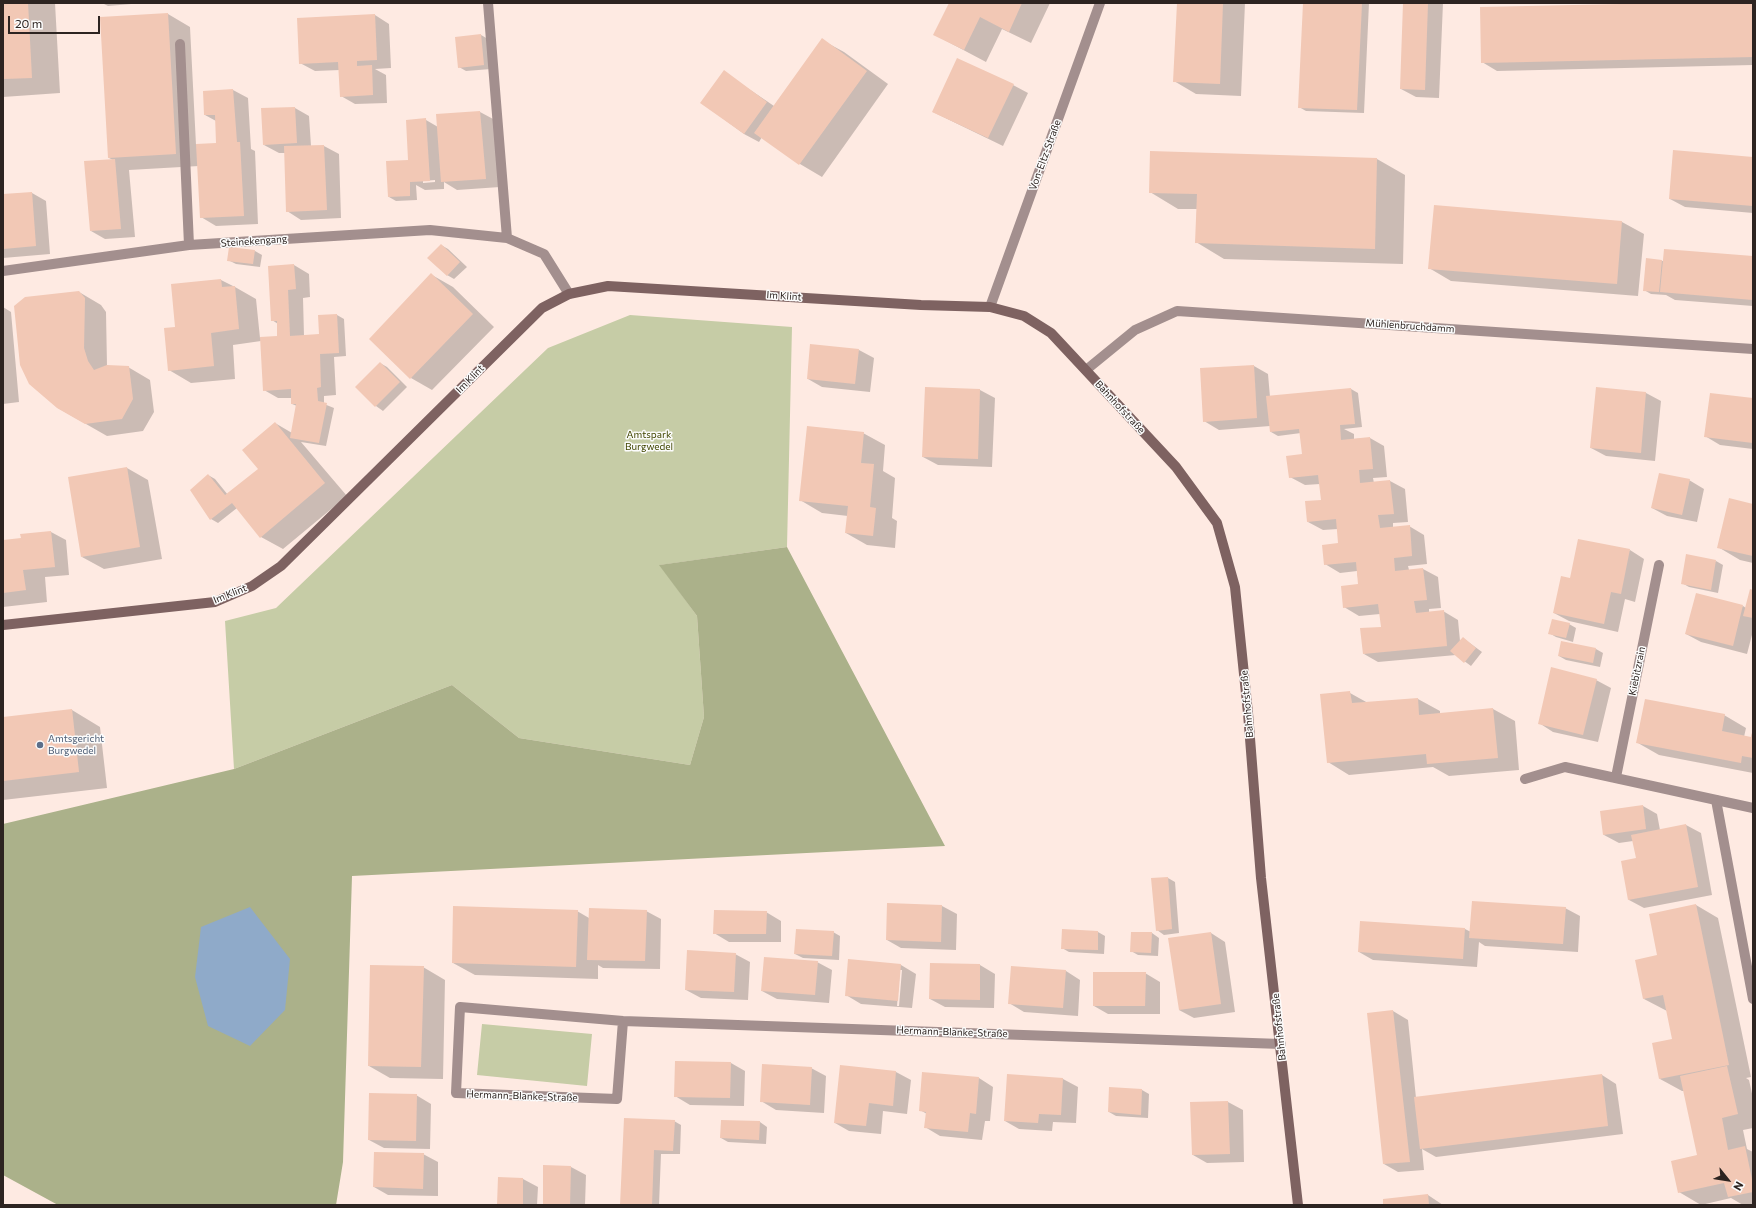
<!DOCTYPE html>
<meta charset="utf-8">
<style>
body{margin:0}
#map{position:relative;width:1756px;height:1208px;overflow:hidden;background:#feeae2;font-family:Commissioner,sans-serif}
canvas{display:block}
.frame{position:absolute;inset:0;border:4px solid #2d2421;pointer-events:none}
.north{position:absolute;left:1708px;top:1160px;width:40px;height:40px;-webkit-text-stroke:3px #fcfcfc;paint-order:stroke;rotate:120deg;font-size:11px;font-weight:700;line-height:16px;text-align:center;color:#2d2421}
.north::after{content:'';display:block;margin:auto;width:14px;height:18px;background:#2d2421;clip-path:polygon(50% 0,100% 100%,50% 72%,0 100%)}
.scale{position:absolute;left:8px;top:16px;width:92px;height:18px;box-sizing:border-box;border:2px solid #2d2421;border-top:0;padding-left:5px;font-size:12px;line-height:14px;white-space:nowrap;color:#2d2421;-webkit-text-stroke:3px #fcfcfc;paint-order:stroke}
</style>
<div id="map">
<canvas width="1756" height="1208"></canvas>
<div class="frame"></div>
<div class="north">N</div>
<div class="scale">20 m</div>
</div>
<script>
const g = document.querySelector('canvas').getContext('2d');
g.lineJoin = 'round';
function fill(path, color) { g.fillStyle = color; g.fill(path, 'evenodd'); }
const shape = rows => new Path2D(rows.map(r => 'M' + r).join(''));
function stroke(path, color, width, dash) { g.strokeStyle = color; g.lineWidth = width; g.lineCap = dash ? 'butt' : 'round'; g.setLineDash(dash || []); g.stroke(path); }
function drawText(font, color, halo, rows, align = 'center') {
  g.font = font + ' Commissioner,sans-serif'; g.lineWidth = 3; g.setLineDash([]); g.textBaseline = 'middle'; g.strokeStyle = halo; g.fillStyle = color; for (const [text, x, y, turn = 0] of rows) {
    g.save(); g.translate(x, y); g.rotate((+turn || 0) * Math.PI / 180); g.textAlign = isNaN(turn) ? turn : align; if (halo) g.strokeText(text, 0, 0); g.fillText(text, 0, 0); g.restore();
  }
}
const green = shape([
 [630,315,792,327,787,547,660,565,697,616,704,717,690,765,519,738,452,685,234,769,225,621,276,608,548,348],
 [482,1024,592,1034,587,1086,477,1075]
]);
const forest = shape([
 [787,547,945,846,352,876,343,1162,336,1205,58,1205,3,1175,3,824,234,769,452,685,519,738,690,765,704,717,697,616,659,565]
]);
const water = shape([
 [250,907,290,959,285,1010,250,1046,208,1026,195,977,201,927]
]);
const shadow = shape([
 [3,3,55,3,60,93,3,97],
 [102,3,143,3,108,6],
 [951,3,1050,3,1031,43,1002,29,986,62,935,35],
 [1178,3,1245,3,1241,96,1196,94,1174,81],
 [1304,3,1369,3,1364,113,1306,111,1299,107],
 [1404,3,1443,3,1439,98,1416,97,1401,89],
 [1715,3,1753,3,1753,65,1497,71,1482,62],
 [168,14,190,27,196,145,218,144,216,121,205,115,204,92,233,90,248,98,251,149,255,151,258,224,216,226,201,217,199,166,129,170,135,237,105,239,91,231,113,160,109,158],
 [375,15,389,24,391,68,375,69,386,75,387,103,355,104,341,96,340,70,315,71,300,63],
 [481,35,488,39,491,69,466,71,459,67,456,38],
 [822,40,844,52,888,84,822,177,800,164,762,137,759,142,744,134,702,103,724,72,774,106],
 [1013,85,1028,93,1003,146,933,112],
 [295,108,309,116,311,146,324,146,339,154,341,218,301,220,287,211,285,153,279,153,264,145],
 [480,112,495,120,500,187,457,190,444,182,444,189,425,190,416,185,417,200,396,201,389,197,408,161,426,120,438,127,437,115],
 [435,180,435,182,423,183,423,181],
 [1151,152,1377,159,1405,175,1403,264,1224,259,1196,242,1197,209,1178,209,1150,192],
 [1753,158,1753,213,1685,207,1670,199],
 [32,193,46,201,50,254,3,258,3,195],
 [1622,222,1644,234,1638,296,1451,281,1429,268],
 [441,245,448,249,467,267,454,279,447,275],
 [255,251,262,255,260,267,236,264,228,260],
 [1753,257,1753,306,1675,300,1666,295,1651,294,1644,290,1661,261],
 [294,265,309,274,310,297,303,298,304,336,318,335,337,315,344,319,346,356,334,357,336,395,324,396,324,404,334,408,326,446,301,442,347,496,283,549,261,537,237,508,218,523,211,519,192,490,208,475,215,479,228,495,259,469,275,423,292,433,297,406,292,404,292,398,278,398,264,390,261,341,233,345,235,379,191,383,169,370,176,328,172,285,221,280,235,287,256,299,260,338,279,337,278,324,272,320,269,267],
 [432,275,453,287,494,327,432,390,411,378],
 [79,292,101,305,106,312,107,366,128,367,150,380,154,412,143,431,107,436,58,408],
 [3,307,11,312,19,402,3,404],
 [859,350,874,358,870,392,822,387,808,379],
 [380,363,387,367,407,387,383,411,376,406,356,387],
 [1254,366,1268,374,1270,397,1351,389,1358,393,1362,427,1344,429,1354,434,1354,439,1370,438,1384,446,1387,477,1373,478,1374,483,1390,481,1405,489,1408,522,1393,523,1393,528,1409,526,1424,535,1427,564,1408,566,1409,570,1423,569,1438,577,1441,608,1429,609,1429,613,1443,611,1458,620,1460,641,1463,638,1482,652,1471,666,1456,655,1378,662,1364,654,1382,628,1380,614,1359,616,1344,607,1359,585,1357,571,1340,573,1325,564,1340,544,1338,529,1323,530,1308,522,1322,501,1320,484,1305,485,1290,477,1303,455,1301,433,1278,436,1271,432,1270,426,1219,430,1204,421],
 [926,388,980,390,995,398,992,467,938,465,923,457],
 [1597,388,1646,393,1661,401,1655,461,1606,456,1591,448],
 [1753,399,1753,449,1720,445,1705,436],
 [863,433,885,445,883,471,895,478,892,518,897,521,895,548,867,545,846,533,848,516,822,513,800,500],
 [127,468,148,480,162,559,104,569,82,557],
 [1689,480,1704,489,1697,522,1667,516,1652,508],
 [1753,505,1753,563,1740,560,1718,547],
 [51,532,66,540,69,575,45,577,47,602,3,607,3,541,22,539],
 [1630,550,1644,559,1635,602,1625,599,1618,632,1569,621,1554,613],
 [1716,561,1723,565,1718,593,1689,587,1682,583],
 [1753,591,1753,631,1747,654,1701,642,1686,634,1743,606,1746,608],
 [1569,624,1576,628,1573,642,1556,637,1549,633],
 [1596,649,1603,653,1600,667,1566,660,1559,656],
 [1596,680,1611,688,1598,742,1553,732,1539,723],
 [1350,693,1368,703,1418,699,1440,711,1440,714,1493,709,1515,721,1519,770,1449,776,1433,767,1349,775,1328,762],
 [72,710,100,727,107,788,3,800,3,718],
 [1724,715,1746,728,1744,737,1751,738,1753,729,1753,773,1659,755,1638,743],
 [1643,806,1657,814,1660,830,1686,825,1701,833,1712,895,1644,908,1629,900,1637,859,1633,841,1619,843,1604,835,1601,812],
 [1168,878,1175,882,1179,933,1164,935,1157,930],
 [888,904,942,906,957,914,956,950,901,948,887,940],
 [1696,905,1718,918,1751,1077,1746,1078,1749,1080,1753,1098,1753,1128,1743,1130,1747,1149,1753,1152,1753,1205,1743,1205,1731,1198,1701,1205,1679,1192,1699,1156,1684,1091,1682,1091,1660,1079,1673,1040,1667,1011,1644,999,1659,956],
 [1565,908,1580,916,1578,952,1485,946,1479,942,1477,967,1373,960,1359,952,1465,929,1471,932],
 [577,911,589,918,646,911,661,919,660,969,603,968,598,965,598,979,475,975,453,963],
 [766,912,781,921,781,942,729,942,714,933],
 [1063,930,1098,932,1105,936,1104,954,1069,952,1062,948],
 [833,932,840,936,839,960,803,958,795,954],
 [1152,933,1159,938,1158,956,1138,955,1131,951],
 [1211,933,1225,942,1235,1012,1194,1018,1179,1010],
 [735,954,750,962,748,1000,701,998,686,990],
 [849,960,901,965,916,974,912,1008,861,1004,846,995],
 [900,970,902,970,899,1006,897,1006],
 [817,962,832,970,829,1003,777,999,762,991],
 [931,964,980,965,995,974,994,1008,945,1007,930,999],
 [423,967,445,980,443,1079,390,1078,369,1066],
 [1066,971,1080,980,1078,1016,1024,1012,1009,1003],
 [1145,973,1160,982,1160,1014,1108,1014,1094,1006],
 [1393,1011,1408,1020,1416,1098,1602,1075,1616,1084,1623,1134,1436,1157,1422,1149,1424,1170,1398,1172,1384,1164],
 [731,1063,745,1071,744,1106,690,1105,675,1096],
 [841,1066,896,1072,911,1080,907,1114,883,1111,881,1134,849,1131,835,1123],
 [811,1068,826,1076,824,1113,776,1110,761,1101],
 [1008,1075,1063,1079,1078,1087,1076,1123,1053,1122,1052,1131,1019,1129,1005,1121],
 [979,1078,993,1087,990,1121,985,1121,982,1140,940,1136,925,1127,927,1114,920,1110],
 [1110,1088,1142,1090,1149,1094,1148,1118,1116,1116,1109,1112],
 [416,1095,431,1104,430,1149,384,1148,369,1140],
 [1228,1102,1243,1110,1244,1162,1207,1163,1193,1155],
 [625,1119,674,1121,681,1125,680,1154,661,1154,659,1205,621,1205],
 [760,1122,767,1127,766,1144,728,1142,721,1138],
 [423,1154,438,1162,438,1196,388,1195,374,1187],
 [544,1166,571,1167,586,1175,585,1205,544,1205],
 [523,1179,538,1187,537,1205,498,1205],
 [1428,1195,1443,1205,1384,1205]
]);
const building = shape([
 [3,3,28,3,32,78,3,79],
 [949,3,1022,3,1009,32,980,17,964,50,933,35],
 [1177,3,1223,3,1220,84,1173,82],
 [1303,3,1362,3,1357,110,1298,108],
 [1403,3,1428,3,1425,90,1400,89],
 [1668,3,1753,3,1753,57,1481,63,1480,7],
 [168,13,176,154,108,158,100,17],
 [375,14,377,60,357,61,357,66,372,65,373,95,340,97,338,62,299,64,297,18],
 [481,34,484,65,458,68,455,37],
 [822,38,867,71,799,165,754,133],
 [957,58,1014,84,988,138,932,112],
 [724,70,767,102,744,134,700,103],
 [233,89,237,142,240,142,244,216,200,218,196,144,216,143,215,115,204,115,203,91],
 [295,107,297,143,263,145,261,108],
 [480,111,486,179,441,182,436,114],
 [426,118,430,181,410,182,410,196,388,197,386,161,408,160,406,120],
 [324,145,327,210,286,212,284,146],
 [1673,150,1753,157,1753,206,1669,199],
 [1150,151,1377,158,1375,249,1195,243,1197,194,1149,193],
 [115,159,121,229,90,231,84,161],
 [32,192,36,246,3,249,3,194],
 [1434,205,1622,221,1617,284,1428,269],
 [441,244,460,262,447,276,427,258],
 [229,247,255,250,253,264,227,261],
 [1664,249,1753,256,1753,300,1660,292],
 [1646,258,1662,260,1659,292,1643,291],
 [294,264,296,289,288,290,290,336,319,334,318,315,337,314,339,353,320,354,321,387,317,388,318,401,327,403,319,443,290,438,296,404,291,404,291,389,263,391,260,337,277,336,277,321,271,321,268,266],
 [431,273,473,314,410,379,369,339],
 [221,279,222,287,235,286,239,329,211,333,214,366,168,371,164,328,175,327,171,284],
 [79,291,85,298,84,348,88,361,94,370,107,365,129,366,133,399,122,419,85,424,57,408,29,384,20,365,14,306,25,297],
 [810,344,859,349,855,384,807,379],
 [380,362,400,382,375,407,355,387],
 [1254,365,1257,418,1203,422,1200,368],
 [925,387,980,389,978,459,922,457],
 [1596,387,1646,392,1641,453,1590,448],
 [1351,388,1355,424,1340,425,1341,440,1370,437,1373,469,1359,470,1360,483,1390,480,1394,514,1378,515,1380,528,1410,525,1412,556,1394,558,1395,571,1423,568,1427,600,1414,601,1416,613,1444,610,1447,646,1363,654,1360,628,1381,627,1378,604,1343,608,1341,586,1358,584,1356,562,1324,565,1322,545,1338,543,1336,519,1307,522,1305,501,1321,500,1318,475,1289,478,1286,456,1302,454,1299,429,1270,432,1266,396],
 [1710,393,1753,398,1753,443,1704,437],
 [275,422,325,483,260,538,232,503,210,520,190,490,208,474,225,495,258,469,242,450],
 [807,426,864,432,861,463,874,464,870,507,876,508,873,536,845,533,848,506,799,501],
 [127,467,140,547,81,557,68,477],
 [1659,473,1690,479,1682,515,1651,508],
 [1729,498,1753,504,1753,556,1717,548],
 [51,531,55,567,23,570,26,590,3,593,3,540,21,538,20,534],
 [1578,539,1630,549,1621,594,1611,592,1604,624,1553,613,1561,576,1570,578],
 [1686,554,1716,560,1711,590,1681,584],
 [1750,589,1753,590,1753,618,1743,616],
 [1696,593,1743,605,1733,646,1685,634],
 [1552,619,1570,623,1566,638,1548,634],
 [1463,637,1476,648,1464,663,1450,651],
 [1561,641,1596,648,1593,663,1558,656],
 [1551,667,1597,679,1583,735,1538,724],
 [1350,691,1352,703,1418,698,1419,715,1493,708,1498,758,1427,764,1426,754,1327,763,1320,694],
 [1645,699,1725,714,1722,731,1751,737,1753,728,1753,758,1742,756,1741,763,1636,743],
 [72,709,79,772,3,781,3,717],
 [1643,805,1646,829,1603,835,1600,811],
 [1686,824,1698,887,1628,900,1621,861,1636,858,1631,835],
 [1168,877,1172,929,1156,931,1151,878],
 [1472,901,1566,907,1563,944,1469,938],
 [887,903,942,905,941,942,886,940],
 [1696,904,1729,1065,1659,1079,1652,1043,1672,1039,1663,995,1643,999,1635,960,1657,955,1649,914],
 [453,906,578,910,576,967,452,963],
 [589,908,647,910,645,961,587,960],
 [714,910,767,911,766,934,713,934],
 [1360,921,1465,928,1463,959,1358,952],
 [796,929,834,931,832,956,794,954],
 [1062,929,1098,931,1098,950,1061,949],
 [1131,932,1152,932,1151,953,1130,952],
 [1211,932,1221,1004,1179,1010,1168,938],
 [687,950,736,953,734,992,685,990],
 [764,957,818,961,815,995,761,991],
 [848,959,901,964,898,1001,845,996],
 [930,963,980,964,980,1000,929,999],
 [370,965,424,966,421,1067,368,1066],
 [1011,966,1066,970,1063,1008,1008,1004],
 [1093,972,1146,972,1145,1006,1093,1006],
 [1393,1010,1410,1162,1383,1164,1367,1013],
 [675,1061,731,1062,730,1098,674,1097],
 [762,1064,812,1067,810,1105,760,1102],
 [840,1065,896,1071,893,1106,869,1103,866,1126,834,1123],
 [1727,1066,1738,1114,1722,1118,1728,1150,1745,1146,1753,1184,1753,1192,1728,1197,1724,1183,1678,1193,1671,1161,1697,1155,1680,1076],
 [922,1072,979,1077,976,1114,970,1113,968,1132,924,1128,926,1112,919,1111],
 [1007,1074,1063,1078,1061,1115,1039,1114,1038,1123,1004,1121],
 [1602,1074,1608,1126,1420,1149,1414,1097],
 [1109,1087,1142,1089,1141,1115,1108,1112],
 [369,1093,417,1094,416,1141,368,1140],
 [1228,1101,1230,1154,1192,1155,1190,1102],
 [624,1118,675,1120,673,1151,654,1150,652,1205,620,1205],
 [721,1120,760,1121,759,1140,720,1138],
 [374,1152,424,1153,423,1189,373,1187],
 [543,1165,571,1166,570,1205,543,1205],
 [498,1177,523,1178,523,1205,497,1205],
 [1428,1194,1429,1205,1383,1205,1383,1199]
]);
const lane = shape([
 [488,3,507,238],
 [180,44,189,245],
 [3,271,189,245,430,230,507,238,544,254,569,294],
 [1716,800,1753,999]
]);
const street = shape([
 [990,307,1100,3],
 [1086,370,1135,330,1177,311,1753,349],
 [1616,777,1659,565],
 [1525,779,1565,767,1753,808],
 [623,1021,617,1099,456,1093,460,1007,623,1021,1281,1044]
]);
const secondary = shape([
 [3,625,215,602,252,586,281,566,542,308,569,294,608,286,921,305,990,307,1024,316,1051,333,1176,467,1217,523,1235,587,1248,713,1261,878,1298,1205]
]);
const markers = [
 [40,745,4,"#5c6f8a"]
];
const streetNames = [
 ["Von-Eltz-Straße",1045,155,-70],
 ["Steinekengang",254,241,-4],
 ["Im Klint",784,296,4],
 ["Mühlenbruchdamm",1410,326,4],
 ["Im Klint",470,379,-45],
 ["Bahnhofstraße",1120,407,47],
 ["Im Klint",230,594,-22],
 ["Kiebitzrain",1637,671,-79],
 ["Bahnhofstraße",1247,704,-95],
 ["Bahnhofstraße",1279,1027,-96],
 ["Hermann-Blanke-Straße",952,1032,2],
 ["Hermann-Blanke-Straße",522,1096,2]
];
const parkNames = [
 ["Amtspark",649,435],
 ["Burgwedel",649,447]
];
const serviceNames = [
 ["Amtsgericht",48,739],
 ["Burgwedel",48,751]
];
fill(green, '#c6cca6');
fill(forest, '#abb18a');
fill(water, '#8faac9');
fill(shadow, '#0003');
fill(building, '#f2c8b5');
stroke(lane, '#a38f8e', 10);
stroke(street, '#a38f8e', 10);
stroke(secondary, '#7e6261', 10);
for (const [x, y, r, color] of markers) { const dot = new Path2D(); dot.arc(x, y, r, 0, 2 * Math.PI); g.fillStyle = color; g.fill(dot); stroke(dot, '#fcfcfc', 1.5); }
drawText('10px', '#2d2421', '#fcfcfc', streetNames);
drawText('10px', '#404600', '#fcfcfc', parkNames);
drawText('10px', '#4e5e75', '#fcfcfc', serviceNames, 'left');
</script>
